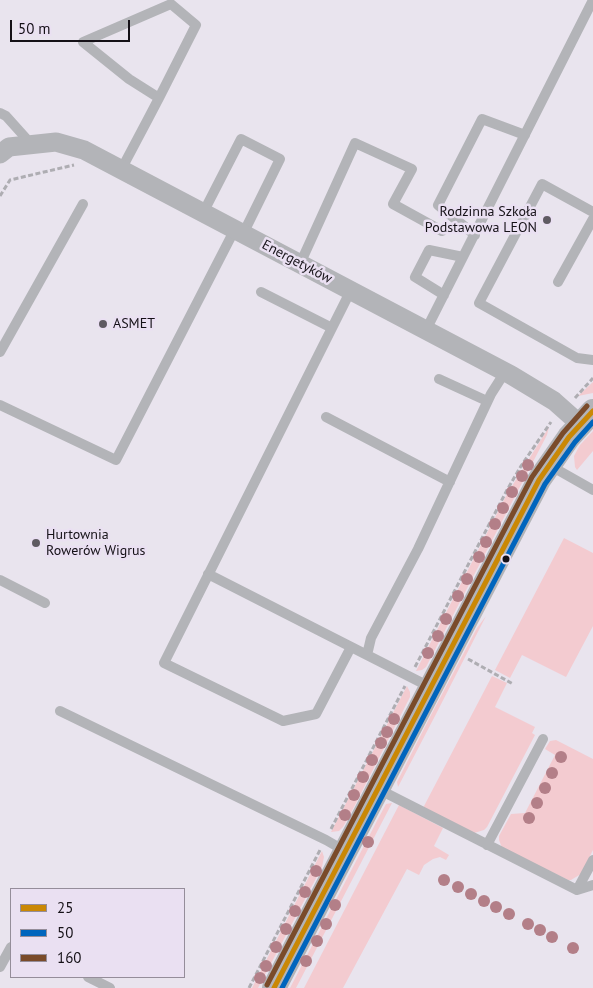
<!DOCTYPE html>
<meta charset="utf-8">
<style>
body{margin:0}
#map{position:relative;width:593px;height:988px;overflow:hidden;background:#e9e4ee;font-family:"PT Sans",sans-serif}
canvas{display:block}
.legend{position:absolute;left:10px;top:888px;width:175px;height:90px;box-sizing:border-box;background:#eae0f2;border:1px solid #958d9a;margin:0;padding:6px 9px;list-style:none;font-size:15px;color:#151117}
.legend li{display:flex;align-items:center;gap:10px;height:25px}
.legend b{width:25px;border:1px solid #958d9a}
.scale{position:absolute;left:10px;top:20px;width:120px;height:22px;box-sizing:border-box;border:2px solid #151117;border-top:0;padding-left:6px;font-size:15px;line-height:18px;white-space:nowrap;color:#151117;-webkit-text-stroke:4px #eae0f2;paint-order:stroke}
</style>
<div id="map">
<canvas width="593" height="988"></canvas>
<ul class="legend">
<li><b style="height:6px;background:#ca8805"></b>25</li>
<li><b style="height:6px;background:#0065bd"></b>50</li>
<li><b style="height:6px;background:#7a4b2a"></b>160</li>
</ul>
<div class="scale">50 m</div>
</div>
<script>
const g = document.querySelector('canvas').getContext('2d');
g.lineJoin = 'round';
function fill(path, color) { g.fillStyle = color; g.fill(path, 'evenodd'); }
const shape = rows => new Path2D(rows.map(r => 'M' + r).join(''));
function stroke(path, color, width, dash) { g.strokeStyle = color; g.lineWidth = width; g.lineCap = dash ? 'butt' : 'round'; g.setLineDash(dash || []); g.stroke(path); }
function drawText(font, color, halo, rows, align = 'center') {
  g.font = font + ' "PT Sans",sans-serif'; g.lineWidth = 5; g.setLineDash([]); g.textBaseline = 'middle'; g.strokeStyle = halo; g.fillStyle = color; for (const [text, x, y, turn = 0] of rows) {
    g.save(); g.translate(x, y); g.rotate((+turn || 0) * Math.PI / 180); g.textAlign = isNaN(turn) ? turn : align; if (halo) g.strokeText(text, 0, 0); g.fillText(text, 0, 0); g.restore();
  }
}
const green = shape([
 [593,382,593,393,578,396],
 [549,427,547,435,426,667,422,670,416,671,507,494],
 [593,431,593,451,577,470,575,467,574,456,580,445],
 [564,538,593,553,593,626,566,677,522,655,510,678,495,670],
 [486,616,435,716,398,787,397,782,431,715,477,628],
 [492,676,507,683,495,707,535,727,532,733,535,735,487,827,484,830,474,833,423,808],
 [407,686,410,692,410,697,354,807,343,827,339,831,331,832],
 [556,740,593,759,593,850,581,874,571,880,568,880,502,848,499,840,499,836,511,814,525,813,555,755,545,749,550,741],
 [392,803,296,988,290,988,379,817,386,804],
 [399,805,443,828,434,846,449,855,446,860,440,857,433,859,424,865,419,875,407,869,343,988,304,988],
 [322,851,324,857,322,867,258,988,252,988]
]);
const path = shape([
 [0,196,10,180,74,165],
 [575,398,593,378],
 [468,659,513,684],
 [415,667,507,490,521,466,551,422],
 [331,829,405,686],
 [249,988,320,850]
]);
const service = shape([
 [0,113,6,116,32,145],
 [121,170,148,119,159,98,196,25,171,4,83,42,129,79,159,98],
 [593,212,542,184,479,303,577,358,593,360],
 [203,213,241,139,280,159,243,234],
 [475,235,438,205,482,119,525,135],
 [300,264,355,143,412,169,393,204,442,231],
 [558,282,593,219],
 [351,290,164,663,283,721,316,714,351,647],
 [261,292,332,328],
 [444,295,415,277,429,250,463,257],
 [426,330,593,0],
 [0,352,83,204],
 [439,379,487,401],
 [0,405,116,460,235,229],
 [326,417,450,482],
 [549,465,593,490],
 [208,574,367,655],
 [0,580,45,603],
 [430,687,367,655,371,638,418,549,491,394,505,372],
 [60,711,326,840,345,851],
 [378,789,577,890,593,885],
 [487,845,543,739],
 [577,890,593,860],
 [0,967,11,947],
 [88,977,110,988]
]);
const minor = shape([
 [0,154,9,147,56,142,84,150,511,375,554,401,581,425]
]);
const tertiary = shape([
 [274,988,539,480,569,437,593,411]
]);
const bus1 = shape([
 [274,988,539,480,569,437,593,411]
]);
const bus2 = shape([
 [282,988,545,484,575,442,593,422]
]);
const bus3 = shape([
 [267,985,532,477,563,433,587,406]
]);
const trees = [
 [528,465],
 [522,476],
 [512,492],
 [503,508],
 [495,524],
 [486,542],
 [479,557],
 [467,579],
 [458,596],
 [446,619],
 [438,636],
 [428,653],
 [394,719],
 [387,732],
 [381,743],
 [561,757],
 [372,760],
 [552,773],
 [363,777],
 [545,788],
 [354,795],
 [537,803],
 [345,815],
 [529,818],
 [368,842],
 [316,871],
 [444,880],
 [458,887],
 [305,892],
 [471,894],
 [484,901],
 [335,905],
 [496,907],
 [295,911],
 [509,914],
 [326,924],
 [528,924],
 [286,929],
 [540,930],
 [552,937],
 [317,941],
 [276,947],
 [573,948],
 [306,961],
 [266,966],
 [260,978]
];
const markers = [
 [547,220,5,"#5f5b62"],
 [103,324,5,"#5f5b62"],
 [36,543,5,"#5f5b62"],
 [506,559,4.5,"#151117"]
];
const poiNames = [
 ["Rodzinna Szkoła",537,212,"right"],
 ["Podstawowa LEON",537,228,"right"],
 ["ASMET",113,324],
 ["Hurtownia",46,535],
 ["Rowerów Wigrus",46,551]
];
const streetNames = [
 ["Energetyków",297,262,28]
];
fill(green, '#f3cbd0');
stroke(path, '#aeadb2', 3, [5, 2.5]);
stroke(service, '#b3b4b8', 10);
stroke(minor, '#b3b4b8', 19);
stroke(tertiary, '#b3b4b8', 24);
stroke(bus1, '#ca8805', 5);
stroke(bus2, '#0065bd', 5);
stroke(bus3, '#7a4b2a', 5);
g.fillStyle = '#b37f88';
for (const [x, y] of trees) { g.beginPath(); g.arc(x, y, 6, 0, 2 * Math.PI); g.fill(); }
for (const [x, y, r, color] of markers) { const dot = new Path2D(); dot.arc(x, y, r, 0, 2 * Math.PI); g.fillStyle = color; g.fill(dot); stroke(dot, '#eae0f2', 2); }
drawText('14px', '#151117', '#eae0f2', poiNames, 'left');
drawText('14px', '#151117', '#eae0f2', streetNames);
</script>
